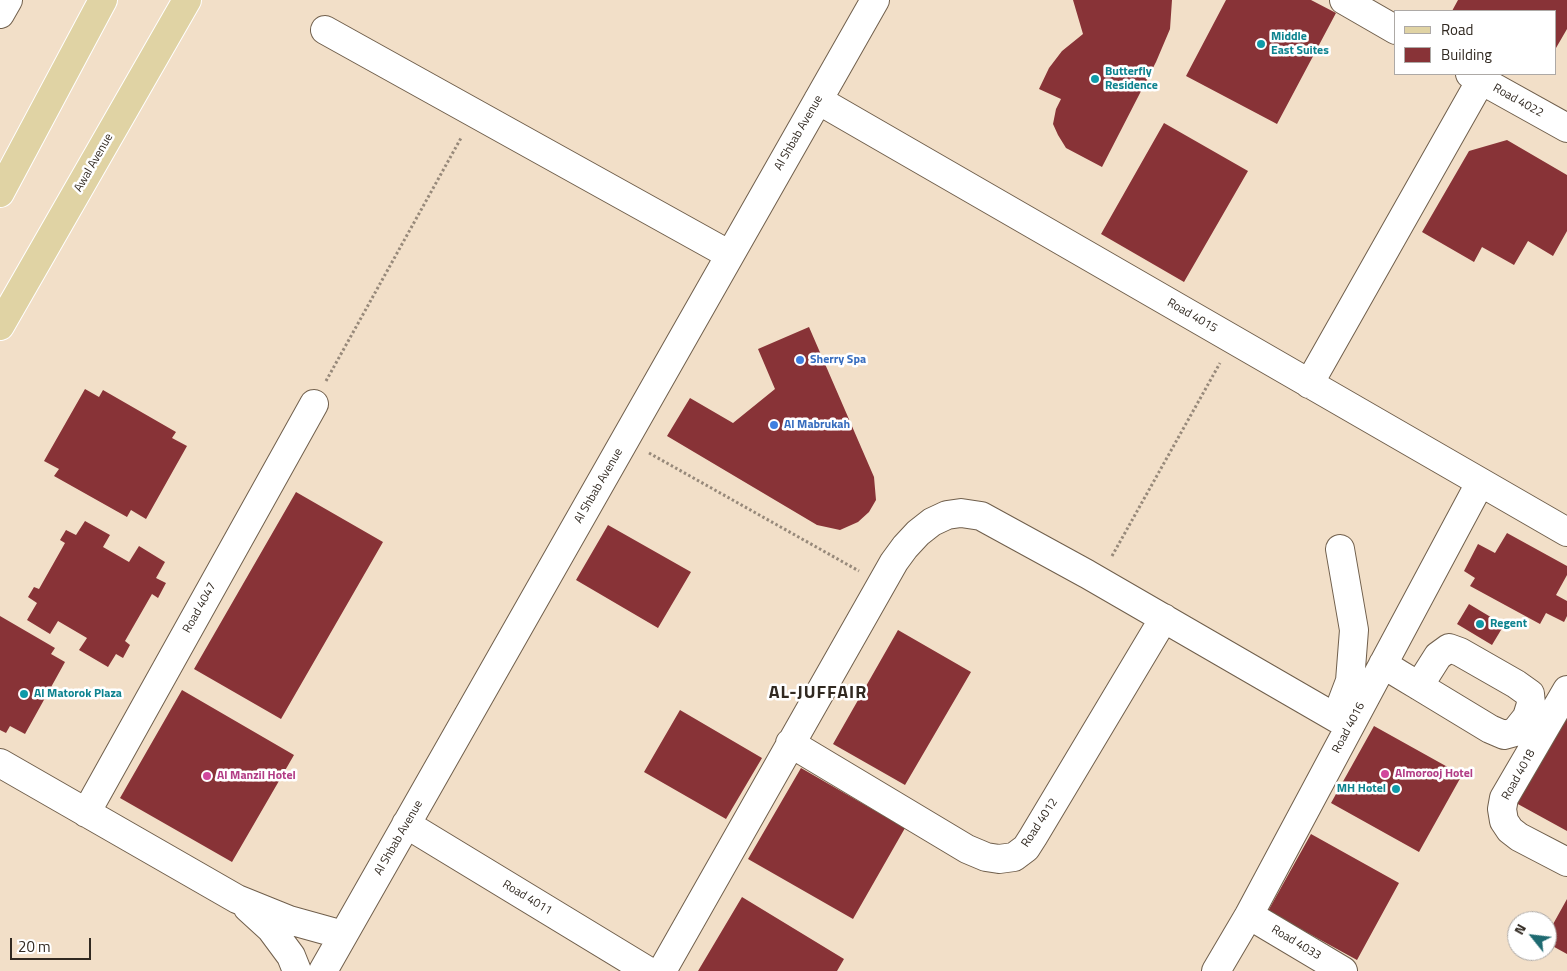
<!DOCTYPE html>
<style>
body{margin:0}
#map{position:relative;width:1567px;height:971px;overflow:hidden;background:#f2dfc8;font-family:"Titillium Web",sans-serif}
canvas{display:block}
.legend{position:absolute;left:1394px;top:10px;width:162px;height:65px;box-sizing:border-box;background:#fff;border:1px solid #ada9a6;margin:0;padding:6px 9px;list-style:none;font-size:15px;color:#312921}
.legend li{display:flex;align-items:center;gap:10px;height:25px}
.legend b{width:25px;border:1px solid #ada9a6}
.north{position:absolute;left:1507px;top:911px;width:50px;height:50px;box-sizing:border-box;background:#fff;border:1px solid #ada9a6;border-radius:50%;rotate:299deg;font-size:14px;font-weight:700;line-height:20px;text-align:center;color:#312921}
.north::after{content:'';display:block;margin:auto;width:18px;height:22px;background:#1e6a71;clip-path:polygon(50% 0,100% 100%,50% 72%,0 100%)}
.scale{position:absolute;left:10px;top:938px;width:81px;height:22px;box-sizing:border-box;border:2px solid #312921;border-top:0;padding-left:6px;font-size:15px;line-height:18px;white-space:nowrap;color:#312921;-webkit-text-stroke:4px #fff;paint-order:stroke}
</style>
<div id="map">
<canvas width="1567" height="971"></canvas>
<ul class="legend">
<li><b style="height:6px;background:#e0d3a4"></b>Road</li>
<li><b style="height:14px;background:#883337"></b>Building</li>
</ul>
<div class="north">N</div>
<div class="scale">20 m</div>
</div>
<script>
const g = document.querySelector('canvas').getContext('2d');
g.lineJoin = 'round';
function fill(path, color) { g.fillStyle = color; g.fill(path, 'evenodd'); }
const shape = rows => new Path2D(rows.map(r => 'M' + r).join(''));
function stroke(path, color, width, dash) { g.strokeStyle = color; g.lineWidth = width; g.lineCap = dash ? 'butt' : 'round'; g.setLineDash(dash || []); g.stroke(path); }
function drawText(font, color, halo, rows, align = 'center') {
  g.font = font + ' "Titillium Web",sans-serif'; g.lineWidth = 5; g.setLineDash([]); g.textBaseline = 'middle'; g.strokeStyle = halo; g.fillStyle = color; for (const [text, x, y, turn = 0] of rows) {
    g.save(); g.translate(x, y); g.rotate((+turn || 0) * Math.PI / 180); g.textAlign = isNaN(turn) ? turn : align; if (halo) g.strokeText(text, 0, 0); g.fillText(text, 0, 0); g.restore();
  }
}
const building = shape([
 [1073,0,1172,0,1170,29,1156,62,1102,167,1066,148,1058,135,1053,124,1056,109,1061,99,1039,89,1049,68,1062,51,1083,34],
 [1226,0,1311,0,1336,13,1277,124,1186,76],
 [1458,0,1567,0,1567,29,1556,48,1556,11,1452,11],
 [1164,123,1248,171,1184,282,1101,234],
 [1507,140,1567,175,1567,231,1553,256,1528,241,1514,265,1482,247,1474,262,1422,232,1469,151],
 [809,327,874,477,876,500,869,512,858,522,840,530,817,525,667,436,690,398,733,423,775,389,758,349],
 [85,389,99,397,103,390,176,432,172,438,187,446,146,519,131,510,127,517,54,476,59,469,44,461],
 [296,492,383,542,281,719,194,669],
 [85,521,110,535,103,547,129,562,139,546,165,562,156,578,166,583,158,598,152,594,125,641,130,645,123,658,116,654,108,667,79,650,87,638,58,621,50,634,27,620,37,603,28,597,34,587,39,589,65,543,60,540,66,530,76,535],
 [608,525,691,572,658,628,576,580],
 [1507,533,1567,566,1567,575,1556,595,1567,601,1567,616,1564,622,1546,613,1540,624,1470,586,1475,578,1464,571,1478,544,1495,553],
 [1469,604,1504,625,1492,645,1457,624],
 [0,616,55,648,51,654,65,662,25,734,10,726,6,733,0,730],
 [898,630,971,672,905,785,833,744],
 [182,690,294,755,232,862,120,798],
 [680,710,762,758,726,819,644,772],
 [1567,714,1567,831,1516,803],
 [1374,726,1462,775,1419,852,1331,803],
 [801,768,905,828,853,919,748,859],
 [1311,834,1399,883,1357,960,1268,911],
 [742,897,844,959,837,971,698,971],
 [1567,899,1567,954,1547,943,1547,935]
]);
const path = shape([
 [326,381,461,138],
 [649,453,859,571],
 [1112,556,1220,363]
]);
const minor = shape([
 [1344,0,1396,30],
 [0,14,8,0],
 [325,30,730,255],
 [1470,74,1567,128],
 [818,100,1567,532],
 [1309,384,1481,80],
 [1383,664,1399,674,1419,686,1490,729,1504,735,1515,732,1527,717,1531,704,1530,694,1516,684,1460,652,1449,648,1438,656,1419,686],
 [1567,690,1504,798,1502,809,1504,821,1510,830,1519,837,1567,862],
 [1336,718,1350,681,1354,630,1340,549],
 [790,743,967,849,986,857,999,859,1014,857,1026,848,1033,837,1164,618],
 [0,763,237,899,289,920,343,935],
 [86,813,314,404],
 [406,824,648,971],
 [248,908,271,929,291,956,297,971],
 [1249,915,1343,971],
 [323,971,875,0],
 [662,971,894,562,905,547,918,533,932,522,947,515,961,513,981,516,1087,574,1336,718,1351,724],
 [1216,971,1249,915,1480,483]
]);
const major = shape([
 [0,193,103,0],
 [0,326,187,0]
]);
const markers = [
 [1261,44,5,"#0f9aa8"],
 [1095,79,5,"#0f9aa8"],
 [800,360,5,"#3f7fe0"],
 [774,425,5,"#3f7fe0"],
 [1480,624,5,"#0f9aa8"],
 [24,694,5,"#0f9aa8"],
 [1385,774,5,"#d1479c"],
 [207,776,5,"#d1479c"],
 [1396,789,5,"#0f9aa8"]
];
const cultureNames = [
 ["Middle",1271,37],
 ["East Suites",1271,51],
 ["Butterfly",1105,72],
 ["Residence",1105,86],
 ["Regent",1490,624],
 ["Al Matorok Plaza",34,694],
 ["MH Hotel",1386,789,"right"]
];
const streetNames = [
 ["Road 4022",1518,101,29],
 ["Al Shbab Avenue",799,133,-60],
 ["Awal Avenue",94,163,-60],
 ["Road 4015",1192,316,30],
 ["Al Shbab Avenue",599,486,-60],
 ["Road 4047",200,608,-61],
 ["Road 4016",1349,728,-62],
 ["Road 4018",1519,775,-61],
 ["Road 4012",1040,823,-57],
 ["Al Shbab Avenue",399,838,-60],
 ["Road 4011",527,898,31],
 ["Road 4033",1296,943,31]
];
const shopNames = [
 ["Sherry Spa",810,360],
 ["Al Mabrukah",784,425]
];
const hotelNames = [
 ["Almorooj Hotel",1395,774],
 ["Al Manzil Hotel",217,776]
];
const districtNames = [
 ["AL-JUFFAIR",818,694]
];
fill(building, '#883337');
stroke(minor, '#705f4c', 30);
stroke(major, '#fff', 30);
stroke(path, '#97897a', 3, [2.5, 2.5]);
stroke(minor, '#fff', 28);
stroke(major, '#e0d3a4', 28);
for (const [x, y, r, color] of markers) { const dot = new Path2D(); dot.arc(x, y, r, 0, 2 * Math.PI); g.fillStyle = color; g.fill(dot); stroke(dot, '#fff', 2); }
drawText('bold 12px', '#0d838f', '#fff', cultureNames, 'left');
drawText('12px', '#312921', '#fff', streetNames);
drawText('bold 12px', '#366cbe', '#fff', shopNames, 'left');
drawText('bold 12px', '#b23c85', '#fff', hotelNames, 'left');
g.letterSpacing = '1px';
drawText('bold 18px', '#312921', '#fff', districtNames);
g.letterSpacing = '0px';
</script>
